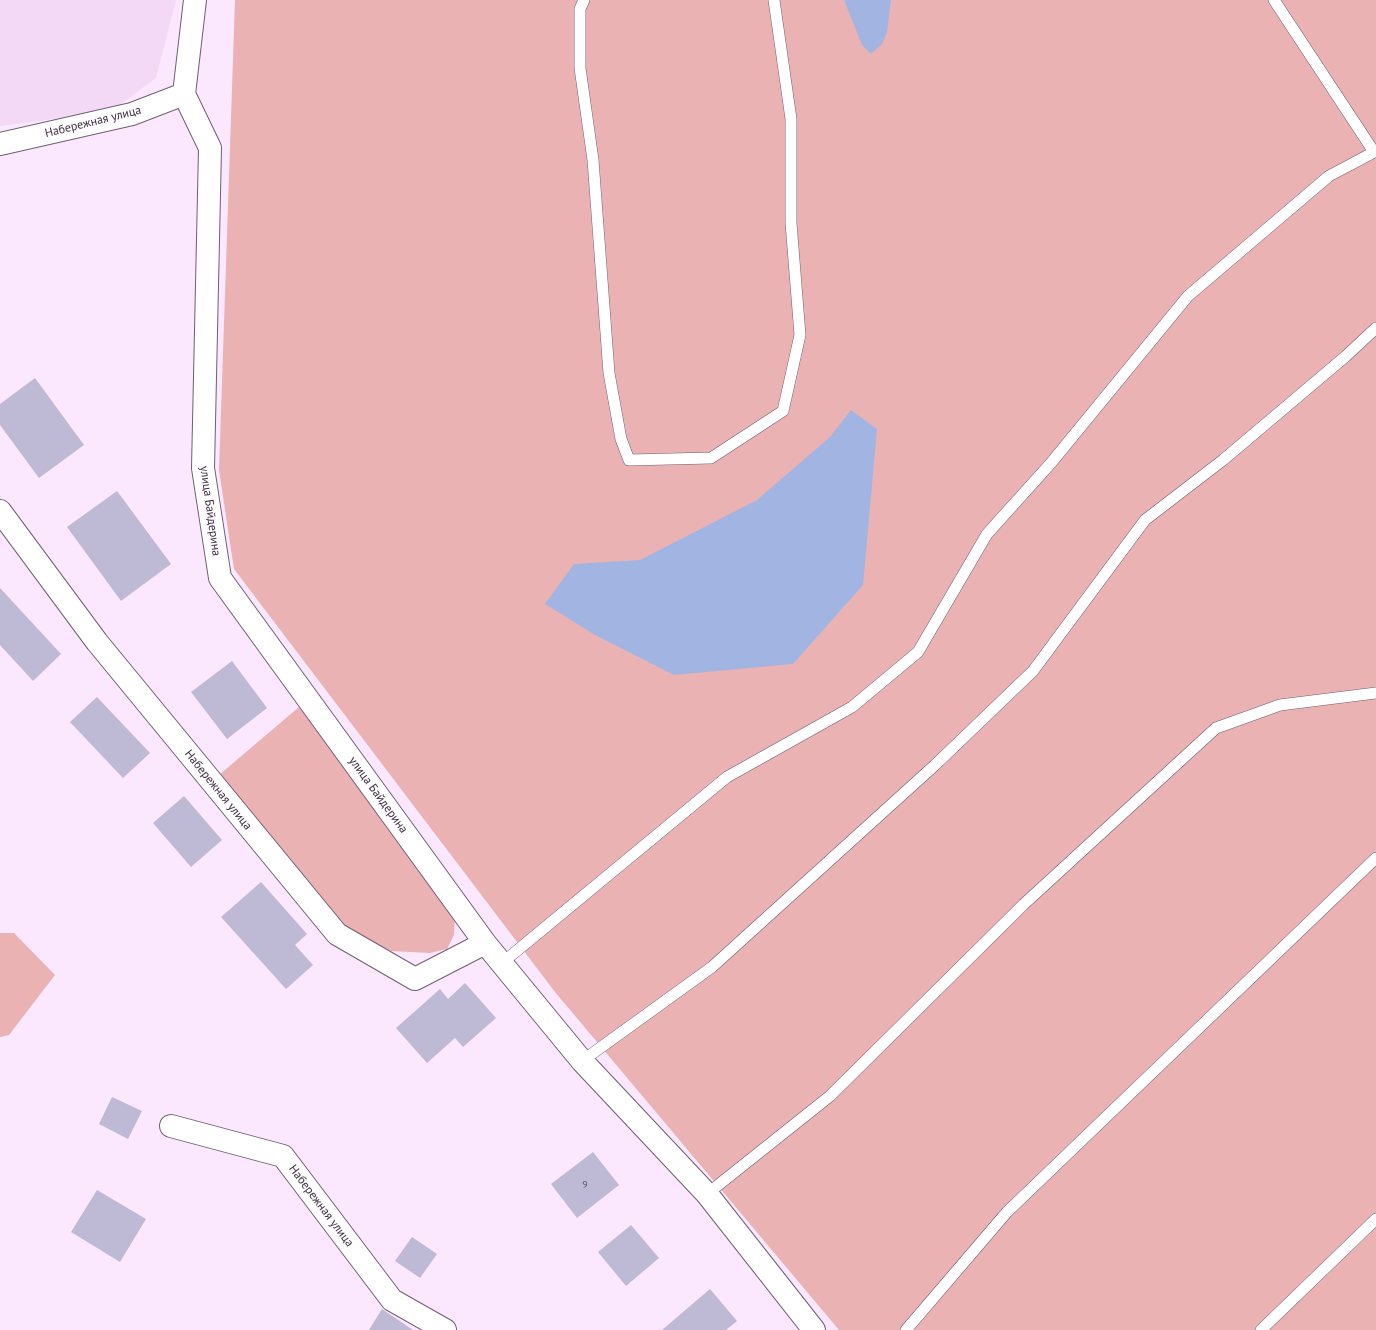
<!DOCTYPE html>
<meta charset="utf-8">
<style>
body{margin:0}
canvas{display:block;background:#fbe7fe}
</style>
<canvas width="1376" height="1330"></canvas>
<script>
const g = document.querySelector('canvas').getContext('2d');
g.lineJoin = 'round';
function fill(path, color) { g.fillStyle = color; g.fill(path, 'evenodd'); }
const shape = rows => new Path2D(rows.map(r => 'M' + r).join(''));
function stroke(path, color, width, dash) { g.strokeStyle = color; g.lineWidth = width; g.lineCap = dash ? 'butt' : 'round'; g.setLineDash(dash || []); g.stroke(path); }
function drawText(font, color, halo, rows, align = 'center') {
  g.font = font + ' "PT Sans",sans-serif'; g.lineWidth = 3; g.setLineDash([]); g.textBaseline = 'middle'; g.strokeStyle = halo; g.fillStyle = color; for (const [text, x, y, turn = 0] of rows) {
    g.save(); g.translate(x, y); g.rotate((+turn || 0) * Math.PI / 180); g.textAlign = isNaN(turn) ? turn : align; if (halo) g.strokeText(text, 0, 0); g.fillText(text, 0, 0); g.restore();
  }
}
const built = shape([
 [0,0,176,0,156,78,110,112,0,126]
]);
const green = shape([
 [235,0,1376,0,1376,1330,839,1330,555,992,234,569,219,470],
 [299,707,455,916,454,935,447,949,430,953,391,951,344,927,219,775],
 [0,933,14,933,55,975,9,1035,0,1037]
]);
const water = shape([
 [844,0,891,0,887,32,882,44,871,54,862,45],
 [851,410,877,429,863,585,793,664,674,675,595,635,545,604,574,564,640,560,757,500,830,437]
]);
const building = shape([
 [35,378,84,445,39,478,0,425,0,404],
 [117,491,171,564,121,601,67,527],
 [0,588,61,654,33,681,0,645],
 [232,661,267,708,227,739,191,692],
 [97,697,150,753,123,778,70,722],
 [184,796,222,840,191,867,153,823],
 [261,882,307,934,295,945,313,965,286,989,221,917],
 [465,983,496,1018,463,1047,455,1038,427,1063,396,1028,440,989,448,999],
 [112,1097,142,1111,128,1139,99,1124],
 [593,1152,619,1185,577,1218,551,1184],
 [97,1190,146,1219,120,1262,71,1232],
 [631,1225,659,1258,626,1286,598,1252],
 [412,1237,437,1254,420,1278,395,1261],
 [710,1289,737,1321,726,1330,662,1330],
 [382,1309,413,1330,369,1330]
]);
const lane = shape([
 [584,0,580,9,580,68,593,160,609,373,621,439,629,460,711,458,783,411,800,335,791,223,791,119,774,0],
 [1274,0,1374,152],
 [502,963,727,777,852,707,918,652,987,534,1051,463,1188,296,1329,176,1376,151],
 [582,1061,712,967,935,765,1033,671,1145,520,1223,460,1346,356,1376,328],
 [707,1194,830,1096,1024,904,1216,728,1280,705,1376,693],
 [906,1330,1007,1212,1376,858],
 [1261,1330,1376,1219]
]);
const street = shape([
 [195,0,184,94,210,148,203,468,220,578,485,943,582,1061,707,1194,814,1330],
 [0,144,132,114,184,94],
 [0,511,97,642,337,934,415,979,485,943],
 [171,1126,283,1156,392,1300,445,1330]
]);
const numberNames = [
 ["9",585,1185]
];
const streetNames = [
 ["Набережная улица",93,122,-14],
 ["улица Байдерина",210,511,82],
 ["Набережная улица",218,790,51],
 ["улица Байдерина",378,795,54],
 ["Набережная улица",321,1206,53]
];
fill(built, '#f3d9f6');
fill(green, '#ebb2b3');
fill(water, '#a2b5e2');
fill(building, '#beb9d4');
stroke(lane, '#705e72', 12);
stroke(street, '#705e72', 24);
stroke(lane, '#fff', 11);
stroke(street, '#fff', 22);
drawText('10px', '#5a5360', null, numberNames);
drawText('12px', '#39313a', '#fefaff', streetNames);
</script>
